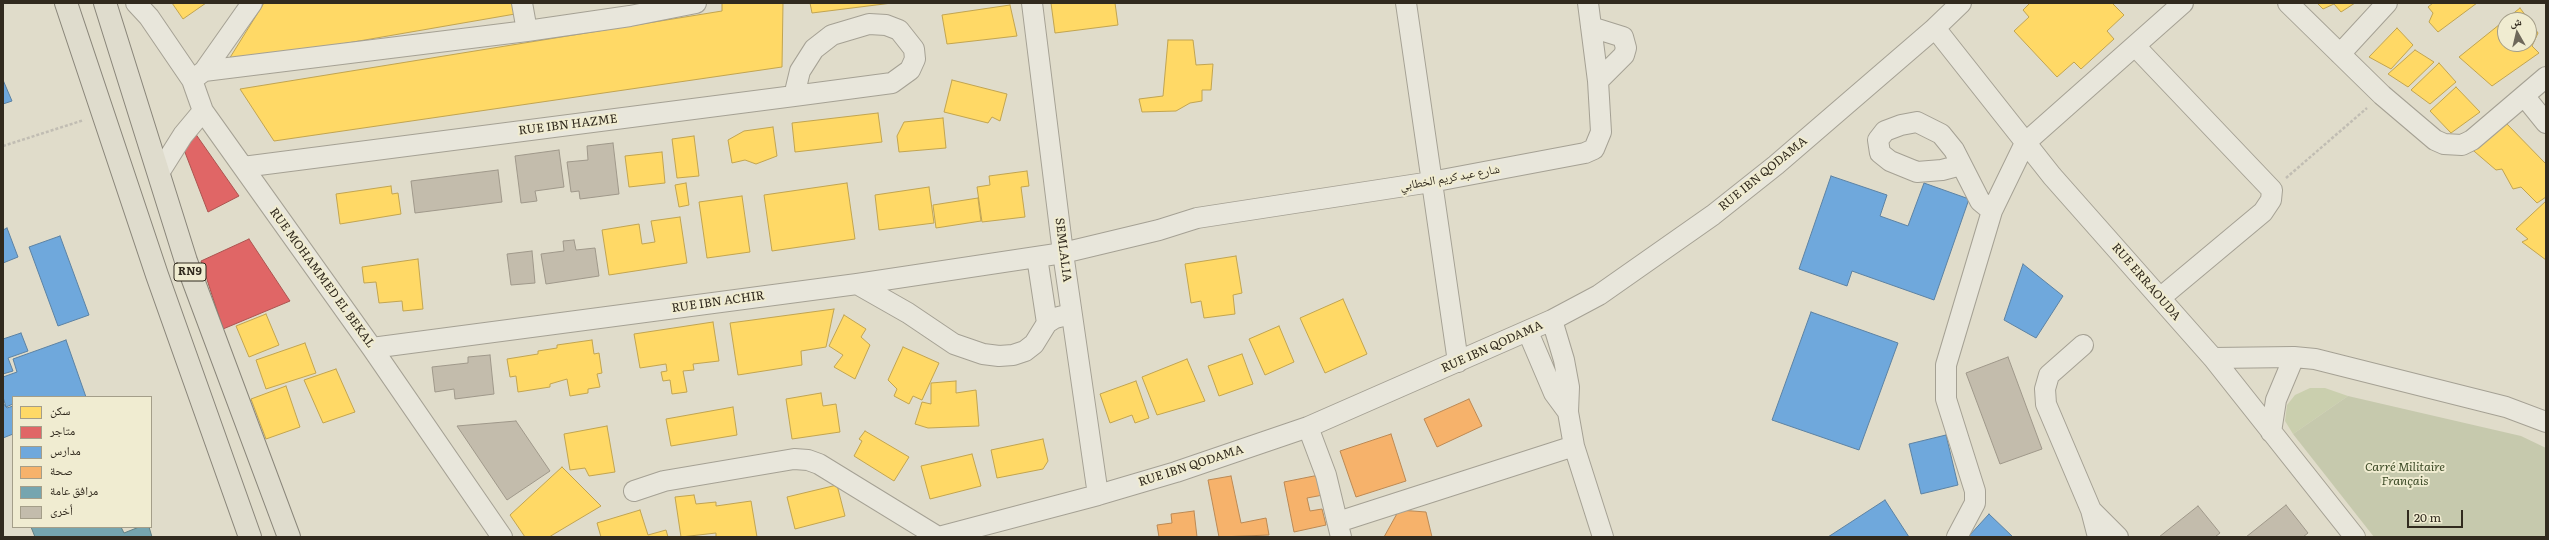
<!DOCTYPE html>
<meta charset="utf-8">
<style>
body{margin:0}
#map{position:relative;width:2549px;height:540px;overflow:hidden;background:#e0dcca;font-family:Literata,"Noto Naskh Arabic",serif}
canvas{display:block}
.frame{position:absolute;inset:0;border:4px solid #312a1e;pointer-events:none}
.legend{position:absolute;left:12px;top:396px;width:140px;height:132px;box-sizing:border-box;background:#f0ecd1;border:1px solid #a49e89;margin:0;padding:5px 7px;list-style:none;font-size:12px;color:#312a1e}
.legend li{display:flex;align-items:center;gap:8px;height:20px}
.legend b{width:20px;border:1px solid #a49e89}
.north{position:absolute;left:2497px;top:12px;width:40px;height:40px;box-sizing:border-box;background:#f0ecd1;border:1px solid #a49e89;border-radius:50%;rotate:352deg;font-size:11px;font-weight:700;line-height:16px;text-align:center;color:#312a1e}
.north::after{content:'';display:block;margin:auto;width:14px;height:18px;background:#6e685a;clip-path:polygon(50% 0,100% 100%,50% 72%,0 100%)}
.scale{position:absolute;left:2407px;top:510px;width:56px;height:18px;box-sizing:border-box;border:2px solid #312a1e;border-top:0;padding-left:5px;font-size:12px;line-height:14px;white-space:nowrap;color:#312a1e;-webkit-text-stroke:3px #f0ecd1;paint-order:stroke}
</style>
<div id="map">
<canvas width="2549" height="540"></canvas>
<div class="frame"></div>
<ul class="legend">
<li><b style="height:11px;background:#ffd966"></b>سكن</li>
<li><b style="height:11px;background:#e06666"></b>متاجر</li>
<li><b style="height:11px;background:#6fa8dc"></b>مدارس</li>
<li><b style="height:11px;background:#f6b26b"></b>صحة</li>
<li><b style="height:11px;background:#76a5af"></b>مرافق عامة</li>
<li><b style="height:11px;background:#c3bcac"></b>أخرى</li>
</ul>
<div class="north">ش</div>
<div class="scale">20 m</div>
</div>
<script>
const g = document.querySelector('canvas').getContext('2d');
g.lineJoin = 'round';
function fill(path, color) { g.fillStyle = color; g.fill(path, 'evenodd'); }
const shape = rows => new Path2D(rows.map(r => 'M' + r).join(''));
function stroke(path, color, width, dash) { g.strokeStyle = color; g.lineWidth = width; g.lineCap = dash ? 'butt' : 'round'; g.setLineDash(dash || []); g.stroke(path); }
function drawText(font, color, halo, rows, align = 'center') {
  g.font = font + ' Literata,"Noto Naskh Arabic",serif'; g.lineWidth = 4; g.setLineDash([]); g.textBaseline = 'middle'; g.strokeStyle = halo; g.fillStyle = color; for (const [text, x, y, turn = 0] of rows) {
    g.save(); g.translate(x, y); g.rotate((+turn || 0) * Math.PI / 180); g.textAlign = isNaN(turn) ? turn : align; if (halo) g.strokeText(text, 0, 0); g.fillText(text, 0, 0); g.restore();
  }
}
const green = shape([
 [2310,388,2325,388,2348,396,2293,434,2285,421,2287,405,2295,395]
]);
const cemetery = shape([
 [2348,396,2521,436,2546,448,2546,537,2374,537,2293,434]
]);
const homes = shape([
 [172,3,206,3,183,19,172,3],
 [264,3,512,3,515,14,226,64,264,3],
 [722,3,783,3,782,67,274,141,240,89,722,11,722,3],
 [810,3,892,3,812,13,810,3],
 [1051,3,1115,3,1118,25,1055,33,1051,3],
 [2030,3,2112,3,2124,15,2107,31,2114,39,2081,69,2074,62,2057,77,2014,31,2029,17,2023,10,2030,3],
 [2317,3,2355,3,2341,12,2334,4,2323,9,2317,3],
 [2433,3,2477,3,2438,32,2429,22,2433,13,2428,7,2433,3],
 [1010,5,1017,36,947,44,942,15,1010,5],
 [2520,8,2529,20,2505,20,2505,44,2529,44,2529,20,2538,33,2532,46,2539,53,2492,86,2459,57,2520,8],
 [2397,28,2413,45,2391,69,2369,57,2397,28],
 [1168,40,1193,40,1196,65,1213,64,1211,90,1202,90,1202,101,1190,103,1176,111,1142,112,1139,99,1163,96,1168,40],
 [2415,50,2434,62,2408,87,2388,74,2415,50],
 [2439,63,2456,82,2430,104,2411,90,2439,63],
 [952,80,1007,94,1000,121,992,117,988,123,944,112,952,80],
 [2456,87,2480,112,2451,133,2430,111,2456,87],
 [878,113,882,142,795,152,792,123,878,113],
 [943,118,946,148,899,152,897,136,904,122,943,118],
 [2504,121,2546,164,2546,197,2537,203,2521,187,2513,189,2502,169,2496,170,2468,146,2504,121],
 [773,127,777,156,756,164,745,160,732,163,728,140,744,131,773,127],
 [694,136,699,176,677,178,672,139,694,136],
 [662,152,665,183,629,187,625,156,662,152],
 [1027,171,1029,186,1021,187,1025,217,982,222,977,187,990,185,989,176,1027,171],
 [686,183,689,205,679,207,675,185,686,183],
 [847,183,855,239,772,251,764,195,847,183],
 [391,186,392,194,398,193,401,214,340,224,336,194,391,186],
 [929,187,934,223,879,230,875,195,929,187],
 [742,196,750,252,707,258,699,202,742,196],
 [978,198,981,221,936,228,933,205,978,198],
 [2546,201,2546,260,2522,242,2528,239,2516,229,2546,201],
 [680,217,687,263,609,275,602,230,639,224,642,244,655,242,651,221,680,217],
 [1236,256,1242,293,1233,295,1235,314,1204,318,1201,301,1191,303,1185,264,1236,256],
 [418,259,423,309,403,311,402,301,379,303,376,282,364,283,362,267,418,259],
 [1343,299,1367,354,1325,373,1300,318,1343,299],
 [834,309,826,347,801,351,802,365,738,375,730,323,834,309],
 [266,314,279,345,249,357,236,326,266,314],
 [844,315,866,329,861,337,870,345,855,379,834,367,843,355,829,346,844,315],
 [713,322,719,361,693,364,694,370,683,371,687,392,672,394,670,380,663,381,661,372,667,371,666,364,640,368,634,334,713,322],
 [1279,326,1294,362,1265,375,1249,339,1279,326],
 [592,340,594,354,599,353,602,373,597,374,600,387,588,389,588,393,570,396,567,379,550,384,550,387,518,392,516,376,510,377,507,359,538,354,538,351,557,348,557,345,592,340],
 [305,343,316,373,266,389,256,360,305,343],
 [903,347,939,363,922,400,913,396,909,404,894,396,897,389,888,380,903,347],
 [1242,354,1253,384,1219,396,1208,366,1242,354],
 [1187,359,1205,401,1157,415,1142,377,1187,359],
 [336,369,355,412,323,423,304,380,336,369],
 [956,381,956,393,976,390,979,426,928,428,915,424,922,402,931,404,931,383,956,381],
 [1136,381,1149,418,1135,423,1132,415,1110,423,1100,394,1136,381],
 [286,386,300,427,266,439,251,399,286,386],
 [821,393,823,406,836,404,840,432,792,439,786,399,821,393],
 [733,407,737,435,671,446,666,419,733,407],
 [607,426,615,472,589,476,585,468,570,470,564,434,607,426],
 [865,431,909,457,894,481,854,456,862,441,859,439,865,431],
 [1043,439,1048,461,1043,469,997,478,991,450,1043,439],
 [972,454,981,486,930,499,921,466,972,454],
 [562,467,601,506,549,537,525,537,510,515,562,467],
 [837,485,845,516,795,529,787,497,837,485],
 [694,495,696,504,716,502,716,506,751,501,757,537,716,537,716,533,681,537,675,497,694,495],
 [640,510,648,535,666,530,668,537,601,537,597,523,640,510]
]);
const shops = shape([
 [195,133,239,196,208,212,181,142,195,133],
 [249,239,290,301,223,329,201,261,249,239]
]);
const schools = shape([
 [3,80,12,101,3,104,3,80],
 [1831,176,1887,195,1880,216,1908,226,1924,183,1969,199,1934,300,1852,271,1847,286,1799,269,1831,176],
 [7,228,18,257,3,263,3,230,7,228],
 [60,236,89,315,58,326,29,247,60,236],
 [2023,264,2063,296,2036,338,2004,320,2023,264],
 [1811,312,1898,343,1859,450,1772,420,1811,312],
 [21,333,28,351,8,358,13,371,3,374,3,339,21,333],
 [66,340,86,397,13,397,13,404,6,407,3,397,3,377,17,372,13,359,66,340],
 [3,403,7,408,13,406,13,434,3,438,3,403],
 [1946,435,1958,485,1921,494,1909,444,1946,435],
 [1885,500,1909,537,1828,537,1885,500],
 [1989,514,2013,537,1968,537,1989,514]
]);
const health = shape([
 [1469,399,1482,426,1437,447,1424,419,1469,399],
 [1391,434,1406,481,1356,497,1340,451,1391,434],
 [1319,475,1323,495,1307,498,1310,511,1322,509,1326,525,1294,532,1284,482,1319,475],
 [1231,476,1241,523,1266,518,1269,535,1219,537,1208,480,1231,476],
 [1399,510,1426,512,1432,537,1384,537,1399,510],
 [1194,511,1197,537,1159,537,1157,525,1172,523,1171,514,1194,511]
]);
const public = shape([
 [31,527,121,527,124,533,139,527,149,527,152,537,35,537,31,527]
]);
const building = shape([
 [613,143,619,194,580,199,579,191,571,192,567,162,588,160,587,146,613,143],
 [559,150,564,187,535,191,537,201,521,203,515,156,559,150],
 [498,170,502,202,415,213,411,181,498,170],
 [574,240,576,250,595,248,599,276,546,284,541,254,564,251,563,241,574,240],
 [532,251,535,283,511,285,507,254,532,251],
 [490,355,494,394,455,399,454,389,435,392,432,367,468,363,468,357,490,355],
 [2008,357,2042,449,2000,464,1966,373,2008,357],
 [516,421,550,471,507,500,457,426,516,421],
 [2286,505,2308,533,2303,537,2246,537,2286,505],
 [2198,506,2220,533,2215,537,2159,537,2198,506]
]);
const path = shape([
 [3,146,84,120],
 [2286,178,2367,108]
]);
const minor = shape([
 [136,3,149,17,192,80,203,111,372,348,502,537],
 [522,3,527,31],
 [1032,3,1063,253,1098,495],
 [1406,3,1458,362],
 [2288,3,2382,95,2435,140,2444,144,2462,145,2472,140,2546,77],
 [1591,27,1623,37,1626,48,1624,55,1598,81],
 [1935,28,2052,176,2213,358,2355,537],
 [2135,46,2272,190,2271,200,2263,212,2160,298],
 [2340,54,2387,3],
 [204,71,252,3],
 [192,80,204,71,527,31,630,16,696,3],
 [2525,97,2546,123],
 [1961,165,1942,170,1917,172,1890,161,1880,153,1878,140,1885,131,1901,125,1917,122,1941,134,1954,150,1980,201,1992,211],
 [243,167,794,96,892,83,910,70,915,59,914,49,899,30,886,25,869,24,832,35,814,49,800,71,794,96],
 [159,173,183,135,203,111],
 [1037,257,1047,323],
 [857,284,908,313,954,344,983,354,999,356,1013,355,1025,351,1034,344,1047,323,1055,318,1071,314],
 [1552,320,1564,360,1569,387,1568,412,1574,446,1603,537],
 [1528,332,1554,393,1568,412],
 [2083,345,2049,375,2045,389,2046,404,2091,510,2098,537],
 [372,348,857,284,1063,253,1159,230,1197,218,1431,182,1585,153,1594,149,1601,132,1598,81,1588,3],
 [2213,358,2294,357,2315,359,2506,407,2546,422],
 [1308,427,1326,475,1341,537],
 [2271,432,2276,400,2294,357],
 [634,491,664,481,794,459,808,460,819,464,938,537],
 [2092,511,2118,537],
 [1338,522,1574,446],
 [939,537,1098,495,1176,472,1308,427,1552,320,1599,295,1713,215,1776,165,1935,28,1961,3],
 [1957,537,1975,503,1975,491,1946,399,1946,365,1992,211,2025,143,2183,3]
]);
const major = shape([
 [66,3,157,275,250,537],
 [105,3,186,261,289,537]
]);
const shields = [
 [190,272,32]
];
const shieldNames = [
 ["RN9",190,272]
];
const streetNames = [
 ["RUE IBN HAZME",568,125,-7],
 ["RUE IBN QODAMA",1763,174,-39],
 ["شارع عبد كريم الخطابي",1450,178,-10],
 ["SEMLALIA",1063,250,83],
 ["RUE MOHAMMED EL BEKAL",322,278,54],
 ["RUE ERRAOUDA",2146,282,49],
 ["RUE IBN ACHIR",718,302,-8],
 ["RUE IBN QODAMA",1492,347,-24],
 ["RUE IBN QODAMA",1191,466,-18]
];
const parkNames = [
 ["Carré Militaire",2405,467],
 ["Français",2405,481]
];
fill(green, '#cacfae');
fill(cemetery, '#c6c9ad');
fill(homes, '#ffd966');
stroke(homes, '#c1a450', 1);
fill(shops, '#e06666');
stroke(shops, '#ac5450', 1);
fill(schools, '#6fa8dc');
stroke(schools, '#5c82a3', 1);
fill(health, '#f6b26b');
stroke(health, '#bb8954', 1);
fill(public, '#76a5af');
stroke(public, '#618084', 1);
fill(building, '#c3bcac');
stroke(building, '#9f988a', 1);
stroke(minor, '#a5a194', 22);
stroke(major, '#8a867a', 24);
stroke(path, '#c1bdb3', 2.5, [3, 2]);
stroke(minor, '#e8e6db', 20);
stroke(major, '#dfdccd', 22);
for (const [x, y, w] of shields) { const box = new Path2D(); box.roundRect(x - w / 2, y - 9, w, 18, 3); g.fillStyle = '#f0ecd1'; g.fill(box); stroke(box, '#312a1e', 1); }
drawText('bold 11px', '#312a1e', null, shieldNames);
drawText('12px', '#312a1e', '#f0ecd1', streetNames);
drawText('italic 12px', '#3d4b27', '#f0ecd1', parkNames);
</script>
